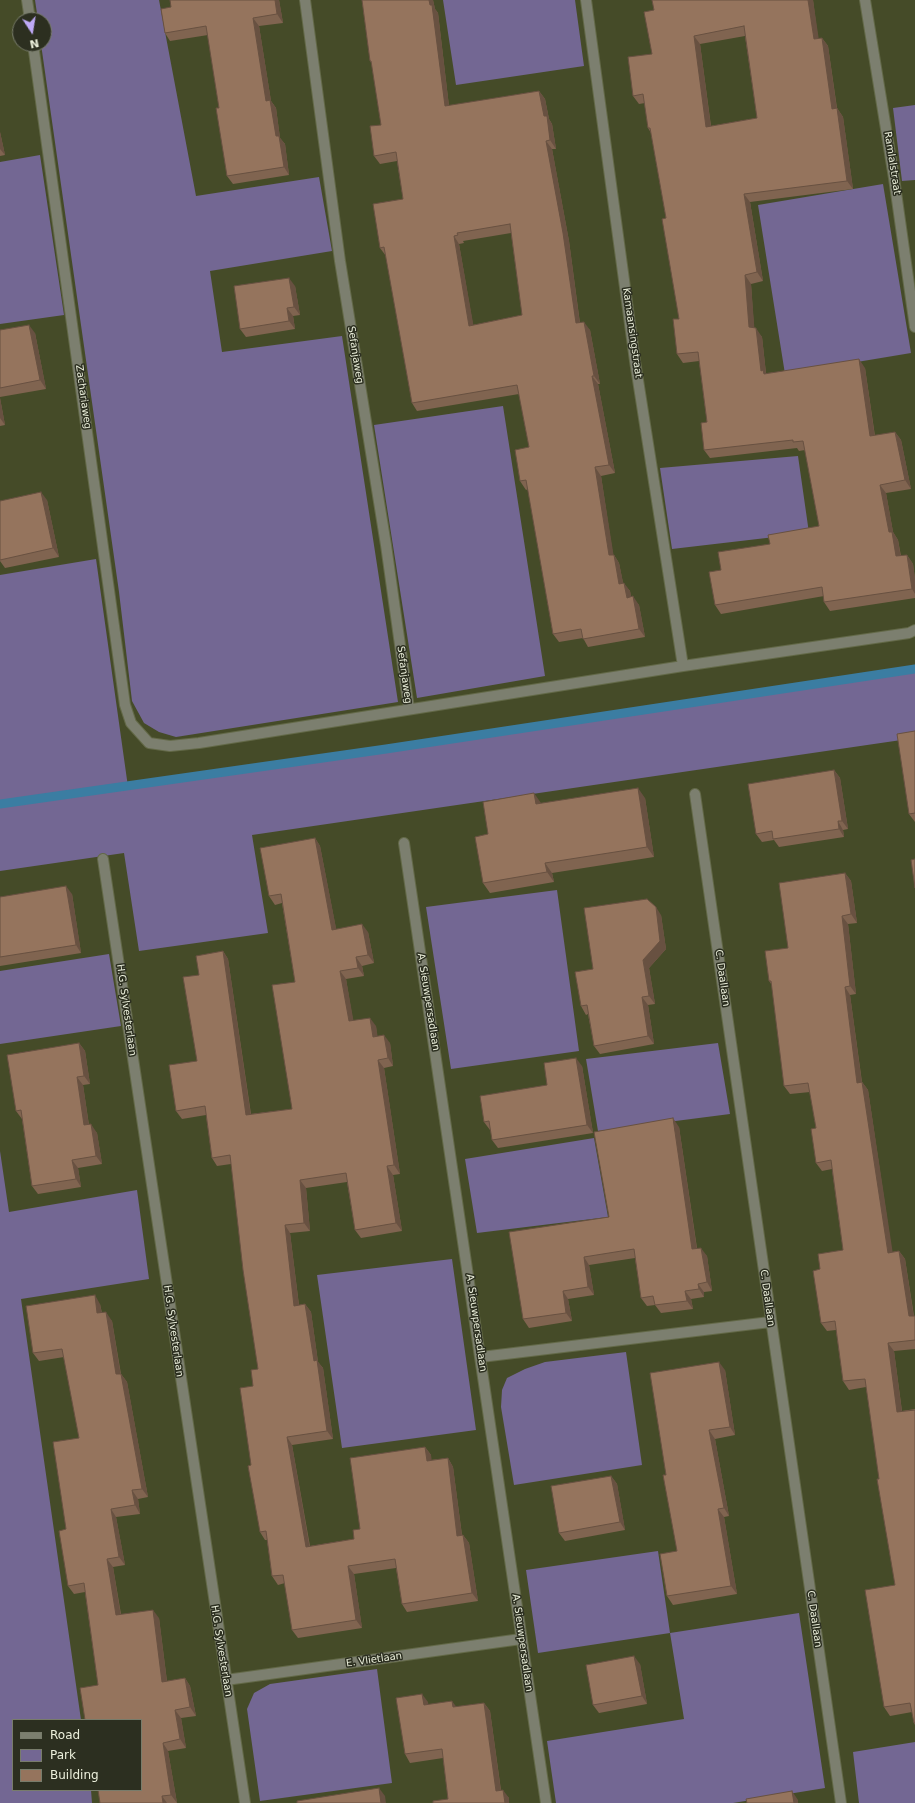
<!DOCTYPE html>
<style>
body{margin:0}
#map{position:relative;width:915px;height:1803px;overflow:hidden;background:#454b28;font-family:"DejaVu Sans",sans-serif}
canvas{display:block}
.legend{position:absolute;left:12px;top:1719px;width:130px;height:72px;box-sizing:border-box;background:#2c2f20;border:1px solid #787c6b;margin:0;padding:5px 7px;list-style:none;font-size:12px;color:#ebefdb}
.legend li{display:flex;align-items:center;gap:8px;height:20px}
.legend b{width:20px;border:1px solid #787c6b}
.north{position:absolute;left:12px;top:12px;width:40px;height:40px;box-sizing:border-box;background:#2c2f20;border:1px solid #787c6b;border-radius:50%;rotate:168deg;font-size:11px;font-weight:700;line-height:16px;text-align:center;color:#ebefdb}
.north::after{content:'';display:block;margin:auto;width:14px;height:18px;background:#bea9f5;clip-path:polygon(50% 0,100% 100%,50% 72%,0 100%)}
</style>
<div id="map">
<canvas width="915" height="1803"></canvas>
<ul class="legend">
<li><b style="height:5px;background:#7c7f6f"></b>Road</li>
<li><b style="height:11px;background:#736793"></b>Park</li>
<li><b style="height:11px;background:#95745d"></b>Building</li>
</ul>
<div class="north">N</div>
</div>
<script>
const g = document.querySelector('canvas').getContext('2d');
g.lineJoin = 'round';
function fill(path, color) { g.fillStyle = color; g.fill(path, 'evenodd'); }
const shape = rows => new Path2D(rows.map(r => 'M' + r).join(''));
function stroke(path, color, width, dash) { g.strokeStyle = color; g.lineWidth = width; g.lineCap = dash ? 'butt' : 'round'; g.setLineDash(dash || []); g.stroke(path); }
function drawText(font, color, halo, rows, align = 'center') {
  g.font = font + ' "DejaVu Sans",sans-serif'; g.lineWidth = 3; g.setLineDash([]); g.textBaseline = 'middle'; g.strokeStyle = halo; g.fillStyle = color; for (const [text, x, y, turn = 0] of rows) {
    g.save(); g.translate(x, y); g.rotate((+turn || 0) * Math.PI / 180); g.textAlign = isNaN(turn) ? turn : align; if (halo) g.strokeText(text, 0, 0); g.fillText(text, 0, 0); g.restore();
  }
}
const green = shape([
 [35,0,159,0,196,196,319,177,332,251,210,271,222,352,342,336,398,702,176,737,159,732,144,723,132,701,119,592,41,44,44,44,44,20,38,20],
 [443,0,575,0,584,66,456,85],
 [915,105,915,180,902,181,893,108],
 [40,155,64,315,0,324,0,162],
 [883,184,911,353,785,374,758,205],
 [503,406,545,676,417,698,374,425],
 [798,456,809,533,672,549,660,468],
 [96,559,128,787,915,669,915,738,252,835,268,933,139,951,124,853,0,871,0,575],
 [557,890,579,1051,451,1069,426,907],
 [109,954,121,1026,0,1044,0,971],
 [718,1043,730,1114,598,1131,586,1059],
 [594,1138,608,1217,477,1233,465,1159],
 [0,1151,9,1212,137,1190,149,1279,21,1299,81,1720,13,1720,13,1790,91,1790,92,1803,0,1803],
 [452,1259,476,1430,342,1448,317,1275],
 [626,1352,642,1465,514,1485,501,1407,502,1390,507,1378,525,1369,545,1362],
 [658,1551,670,1633,799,1613,825,1788,733,1803,556,1803,547,1741,684,1719,670,1633,538,1653,526,1570],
 [377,1669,392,1783,260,1801,247,1709,254,1693,270,1684],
 [915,1742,915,1803,859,1803,853,1752]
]);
const stream = shape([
 [0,804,386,749,915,669]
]);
const minor = shape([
 [27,0,30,20],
 [305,0,340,261,386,545,409,709],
 [586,0,635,361,683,666],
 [865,0,894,178,915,327],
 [33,44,125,705,131,723,149,743,170,746,199,743,683,666,909,633,915,630],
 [695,794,841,1803],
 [404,843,546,1803],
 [103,859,245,1803],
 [481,1357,770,1322],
 [226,1680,521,1639]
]);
const wall = shape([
 [279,0,283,23,259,26,271,101,276,108,280,138,285,144,289,175,233,184,227,176,219,108,208,35,170,41,165,33],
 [362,0,433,0,435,9,438,13,449,106,539,91,545,99,549,119,552,124,556,149,552,149,569,241,580,323,590,330,600,384,598,384,615,473,601,476,613,555,614,555,619,563,623,583,630,591,631,597,639,605,645,637,588,647,583,638,559,642,553,634,528,489,526,490,520,481,529,447,519,394,417,411,412,403,386,256,380,248,403,199,397,161,380,164,374,156,381,125,372,64,370,61],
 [511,233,522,315,473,325,459,244,464,243,463,241],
 [652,0,813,0,818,38,822,38,828,46,837,108,843,117,853,189,750,202,763,281,751,284,754,328,762,337,766,373,865,368,875,436,895,432,901,440,911,489,886,493,893,532,898,540,901,556,907,555,913,564,915,579,915,598,830,611,824,602,824,596,721,614,715,605,721,570,770,544,819,526,805,450,799,451,797,448,710,458,704,450,707,422,699,361,683,363,677,354,679,319,666,218,651,133,648,128,645,103,639,104,633,96,652,54,654,10],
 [745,36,757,118,711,126,700,44],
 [0,132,5,155,0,156],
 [295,286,300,315,293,316,295,329,246,337,240,329],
 [0,330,35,333,46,389,0,397],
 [0,398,5,425,0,426],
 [47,500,59,557,5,568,0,561,0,501],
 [834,770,840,778,848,829,843,830,844,837,779,847,774,840,762,842,756,834],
 [645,798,654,857,552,873,554,882,490,893,483,883,488,834,541,804],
 [915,813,915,822,909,814],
 [315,838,320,846,336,929,368,932,374,963,362,966,364,976,346,979,353,1021,376,1026,377,1037,390,1043,393,1066,384,1068,400,1174,393,1175,402,1231,361,1238,355,1230,347,1182,306,1188,310,1231,290,1233,299,1305,305,1304,311,1312,318,1362,323,1368,333,1439,292,1445,310,1546,354,1539,360,1529,425,1447,431,1455,431,1460,448,1458,453,1467,462,1535,463,1535,469,1543,478,1601,407,1612,402,1604,396,1568,354,1574,362,1628,298,1638,292,1630,285,1583,278,1585,272,1576,267,1540,265,1540,260,1532,251,1465,253,1386,258,1369,231,1164,217,1166,212,1158,206,1115,182,1119,176,1111,197,1061,199,975,223,951,228,959,251,1114,292,1109,295,982,282,903,275,905,269,896],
 [845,873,851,881,857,923,848,924,856,994,850,995,862,1082,868,1090,892,1252,899,1251,905,1259,914,1316,915,1316,915,1349,894,1351,902,1411,915,1409,915,1725,914,1723,912,1712,890,1716,884,1707,895,1585,866,1387,849,1390,843,1381,836,1330,827,1331,821,1323,820,1269,843,1250,832,1169,822,1171,816,1163,816,1128,810,1092,790,1094,784,1086,772,985,769,981,788,948],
 [72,894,81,953,0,966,0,897],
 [661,915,666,949,649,968,655,1004,648,1005,654,1044,600,1054,594,1046,588,1014,586,1015,581,1006,593,969],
 [79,1043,85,1051,90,1084,83,1085,89,1125,97,1133,102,1164,78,1168,81,1187,38,1194,32,1186,22,1119,16,1111],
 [582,1066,593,1133,498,1148,492,1140,491,1130,490,1130,484,1122],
 [679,1127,697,1248,707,1256,712,1291,704,1292,704,1297,691,1299,693,1309,661,1313,655,1305,647,1306,641,1298,635,1258,589,1265,594,1295,568,1299,572,1321,529,1328,523,1319,609,1217],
 [100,1304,102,1313,112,1321,121,1374,127,1382,148,1497,138,1499,140,1514,116,1517,125,1565,113,1567,121,1614,159,1618,167,1681,185,1678,190,1686,196,1716,181,1718,186,1748,168,1751,177,1803,100,1803,98,1685,85,1592,74,1594,68,1586,66,1529,79,1438,64,1357,39,1361,33,1353],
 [725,1370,735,1435,715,1439,729,1516,724,1517,737,1594,673,1605,667,1596,677,1551,666,1475],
 [611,1476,617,1484,625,1530,565,1541,559,1533],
 [640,1664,647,1704,599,1713,593,1705],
 [428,1702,428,1704,456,1707,484,1703,490,1711,501,1790,509,1798,448,1799,443,1758,410,1763,405,1754]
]);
const shadedWall = shape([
 [275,0,279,0,283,23,277,14],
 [429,0,433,0,435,9,438,13,450,115,445,106],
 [808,0,813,0,820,47,814,39],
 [253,18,259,26,271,101,276,108,280,138,285,144,289,175,284,167,266,101],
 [694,36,700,44,712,135,706,127],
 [822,38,828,46,838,117,832,109],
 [539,91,545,99,549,119,552,124,556,149,550,140,544,116],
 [837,108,843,117,853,189,847,181],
 [0,132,5,155,0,149],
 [546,141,552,149,569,241,581,332,576,323],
 [744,194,750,202,763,281,757,272],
 [454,236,459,244,475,334,469,326],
 [745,275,751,284,755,336,749,327],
 [289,278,295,286,300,315,294,307],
 [287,308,293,316,295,329,289,321],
 [584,322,590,330,600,384,594,376],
 [29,325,35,333,46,389,40,380],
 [756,328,762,337,766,374,769,379,761,371],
 [859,359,865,368,876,445,870,436],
 [592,376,598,384,615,473,609,465],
 [0,398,5,425,0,418],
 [895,432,901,440,911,489,905,480],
 [595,467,601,476,615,564,609,555],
 [880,485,886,493,893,532,898,540,902,565,896,556,889,532],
 [41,492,47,500,59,557,53,548],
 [614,555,619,563,625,592,619,584],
 [907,555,913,564,915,579,915,594,912,589],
 [624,583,630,591,633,606,627,598],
 [633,596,639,605,645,637,639,629],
 [834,770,840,778,848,829,842,821],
 [638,788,645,798,654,857,647,847],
 [534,793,541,803,543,814,536,804],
 [838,821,843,830,844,837,839,829],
 [315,838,320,846,338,938,332,930],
 [545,863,552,873,554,882,547,872],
 [845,873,851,881,857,923,851,914],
 [66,886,72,894,81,953,76,945],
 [656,907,661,915,666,949,649,968,655,1004,649,996,643,960],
 [842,916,848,924,856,994,850,986],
 [362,924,368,932,374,963,368,955],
 [223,951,228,959,252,1123,246,1115],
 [356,957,362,966,364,976,358,968],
 [340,971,346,979,355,1029,349,1021],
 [845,987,850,995,863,1091,857,1083],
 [642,997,648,1005,654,1044,648,1036],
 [370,1018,376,1026,379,1045,373,1037],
 [384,1035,390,1043,393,1066,388,1058],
 [79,1043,85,1051,90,1084,84,1076],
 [576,1058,582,1066,593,1133,587,1125],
 [378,1060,384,1068,400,1174,394,1165],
 [77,1077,83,1085,90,1133,84,1125],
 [862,1082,868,1090,894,1261,888,1253],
 [673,1118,679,1127,698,1257,692,1249],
 [91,1124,97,1133,102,1164,96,1156],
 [72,1160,78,1168,81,1187,76,1179],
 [387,1166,393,1175,402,1231,396,1223],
 [300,1180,306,1188,310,1231,304,1223],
 [285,1225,290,1233,300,1314,294,1306],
 [701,1248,707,1256,712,1291,707,1282],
 [899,1251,905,1259,915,1325,909,1316],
 [584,1257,589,1265,594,1295,588,1287],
 [698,1284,704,1292,704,1297,699,1289],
 [563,1291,568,1299,572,1321,566,1313],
 [685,1291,691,1299,693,1309,687,1301],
 [95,1295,100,1304,103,1321,97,1313],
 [305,1304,311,1312,318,1362,323,1368,333,1439,327,1431,314,1361],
 [106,1312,112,1321,122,1383,116,1374],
 [888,1343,894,1351,903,1420,897,1412],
 [719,1362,725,1370,735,1435,730,1427],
 [121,1374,127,1382,148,1497,142,1489],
 [709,1430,715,1439,729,1516,724,1508],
 [287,1437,292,1445,311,1555,306,1547],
 [425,1447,431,1455,433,1469,427,1461],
 [448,1458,453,1467,463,1544,457,1536],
 [611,1476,617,1484,625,1530,620,1522],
 [132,1490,138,1499,140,1514,135,1505],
 [111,1509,116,1517,125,1565,119,1557],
 [718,1509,724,1517,737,1594,731,1586],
 [463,1535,469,1543,478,1601,472,1593],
 [107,1559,113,1567,122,1623,116,1615],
 [348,1566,354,1574,362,1628,356,1620],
 [153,1610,159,1618,168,1690,162,1682],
 [634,1656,640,1664,647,1704,642,1696],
 [185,1678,190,1686,196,1716,190,1707],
 [422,1694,428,1702,430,1713,424,1705],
 [452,1701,458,1709,453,1707],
 [484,1703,490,1711,502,1799,496,1791],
 [175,1710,181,1718,186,1748,180,1739],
 [163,1743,168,1751,177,1803,171,1795],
 [379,1788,385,1796,386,1803,381,1803],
 [503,1790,509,1798,509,1803,505,1803],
 [792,1791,798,1800,798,1803,794,1803],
 [162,1796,167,1803,163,1803]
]);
const building = shape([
 [170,0,275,0,277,14,253,18,266,101,270,100,276,136,279,136,284,167,227,176,216,108,219,108,206,26,165,33,161,9,171,7,170,0],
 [362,0,429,0,430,5,432,5,445,106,539,91,544,116,547,116,550,140,546,141,563,233,576,323,584,322,594,376,592,376,609,465,595,467,609,555,614,555,619,584,624,583,627,598,633,596,639,629,583,639,581,629,553,634,526,480,520,481,515,450,529,447,517,385,412,403,384,247,380,248,373,204,403,199,396,152,374,156,370,126,381,125,371,61,370,61,362,0],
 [510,224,522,315,469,326,454,236,458,235,457,233,510,224],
 [652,0,808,0,814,39,822,38,832,109,837,108,847,181,744,194,757,272,745,275,749,327,756,328,761,371,763,370,764,374,859,359,870,436,895,432,905,480,880,485,889,532,892,532,896,556,907,555,912,589,824,602,822,587,715,605,709,572,721,570,718,552,770,544,768,535,819,526,803,441,793,442,793,440,704,450,701,423,707,422,698,352,677,354,673,319,679,319,662,219,666,218,650,128,648,128,643,94,633,96,628,57,652,54,644,12,654,10,652,0],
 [744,26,757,118,706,127,694,36,744,26],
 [289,278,294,307,287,308,289,321,240,329,234,286,289,278],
 [29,325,40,380,0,388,0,330,29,325],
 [41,492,53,548,0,560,0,501,41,492],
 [915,731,915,813,909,814,897,734,915,731],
 [834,770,842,821,838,821,839,829,773,839,772,831,756,834,748,784,834,770],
 [638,788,647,847,545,863,547,872,483,883,475,837,488,834,483,802,534,793,536,804,638,788],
 [315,838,332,930,362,924,368,955,356,957,358,968,340,971,349,1021,370,1018,373,1037,384,1035,388,1058,378,1060,394,1165,387,1166,396,1223,355,1230,346,1173,300,1180,304,1223,285,1225,294,1306,305,1304,314,1361,317,1360,327,1431,287,1437,306,1547,354,1539,353,1530,360,1529,350,1458,425,1447,427,1461,448,1458,457,1536,463,1535,472,1593,402,1604,395,1559,348,1566,356,1620,292,1630,283,1575,272,1576,266,1531,260,1532,248,1466,251,1465,240,1388,253,1386,251,1370,258,1369,243,1270,230,1155,212,1158,205,1106,176,1111,169,1065,197,1061,183,977,199,975,196,956,223,951,246,1115,292,1109,272,985,295,982,281,894,269,896,260,848,315,838],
 [915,859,915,888,911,860,915,859],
 [845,873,851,914,842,916,850,986,845,987,857,1083,862,1082,888,1253,899,1251,909,1316,915,1316,915,1340,888,1343,897,1412,915,1410,915,1723,914,1723,910,1703,884,1707,865,1590,895,1585,877,1479,879,1479,865,1379,843,1381,835,1321,821,1323,813,1271,820,1269,818,1254,843,1250,831,1160,816,1163,811,1129,816,1128,808,1083,784,1086,771,981,769,981,765,951,788,948,779,883,845,873],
 [66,886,76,945,0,957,0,897,66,886],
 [647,899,656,907,660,941,643,960,649,996,642,997,648,1036,594,1046,587,1005,581,1006,575,972,593,969,584,908,647,899],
 [79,1043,84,1076,77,1077,84,1125,91,1124,96,1156,72,1160,76,1179,32,1186,21,1110,16,1111,7,1055,79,1043],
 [576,1058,587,1125,492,1140,489,1121,484,1122,480,1096,547,1085,544,1063,576,1058],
 [673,1118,692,1249,701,1248,707,1282,698,1284,699,1289,685,1291,687,1301,655,1305,653,1296,641,1298,634,1249,584,1257,588,1287,563,1291,566,1313,523,1319,509,1232,609,1217,594,1132,673,1118],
 [95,1295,97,1313,106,1312,116,1374,121,1374,142,1489,132,1490,135,1505,111,1509,119,1557,107,1559,116,1615,153,1610,162,1682,185,1678,190,1707,175,1710,180,1739,163,1743,171,1795,162,1796,163,1803,100,1803,98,1790,141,1790,141,1720,85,1720,80,1688,98,1685,84,1583,68,1586,59,1531,66,1529,53,1442,79,1438,62,1349,33,1353,26,1306,95,1295],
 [719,1362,730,1427,709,1430,724,1508,718,1509,731,1586,667,1596,660,1554,677,1551,663,1475,666,1475,650,1373,719,1362],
 [611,1476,620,1522,559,1533,551,1486,611,1476],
 [634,1656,642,1696,593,1705,586,1665,634,1656],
 [422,1694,424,1705,452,1701,453,1707,484,1703,496,1791,503,1790,505,1803,433,1803,433,1801,448,1799,442,1749,405,1754,396,1698,422,1694],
 [379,1788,381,1803,297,1803,297,1801,379,1788],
 [792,1791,794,1803,747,1803,746,1799,792,1791]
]);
const streetNames = [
 ["Ramlalstraat",892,163,81],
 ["Kamaansingstraat",632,333,82],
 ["Sefanjaweg",355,355,81],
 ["Zachariaweg",83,397,82],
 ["Sefanjaweg",404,675,82],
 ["C. Daallaan",722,978,82],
 ["A. Sieuwpersadlaan",428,1002,81],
 ["H.G. Sylvesterlaan",126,1010,82],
 ["C. Daallaan",767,1298,82],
 ["A. Sieuwpersadlaan",476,1323,82],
 ["H.G. Sylvesterlaan",173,1331,82],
 ["C. Daallaan",814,1619,82],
 ["A. Sieuwpersadlaan",522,1643,82],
 ["H.G. Sylvesterlaan",221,1651,81],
 ["E. Vlietlaan",374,1660,-8]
];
fill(green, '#736793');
stroke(stream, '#3b7da2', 9);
stroke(minor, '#636948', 12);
stroke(minor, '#7c7f6f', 10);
fill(wall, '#806450');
fill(shadedWall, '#685141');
fill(building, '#95745d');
stroke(building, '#685141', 1);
drawText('10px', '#ebefdb', '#2c2f20', streetNames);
</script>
